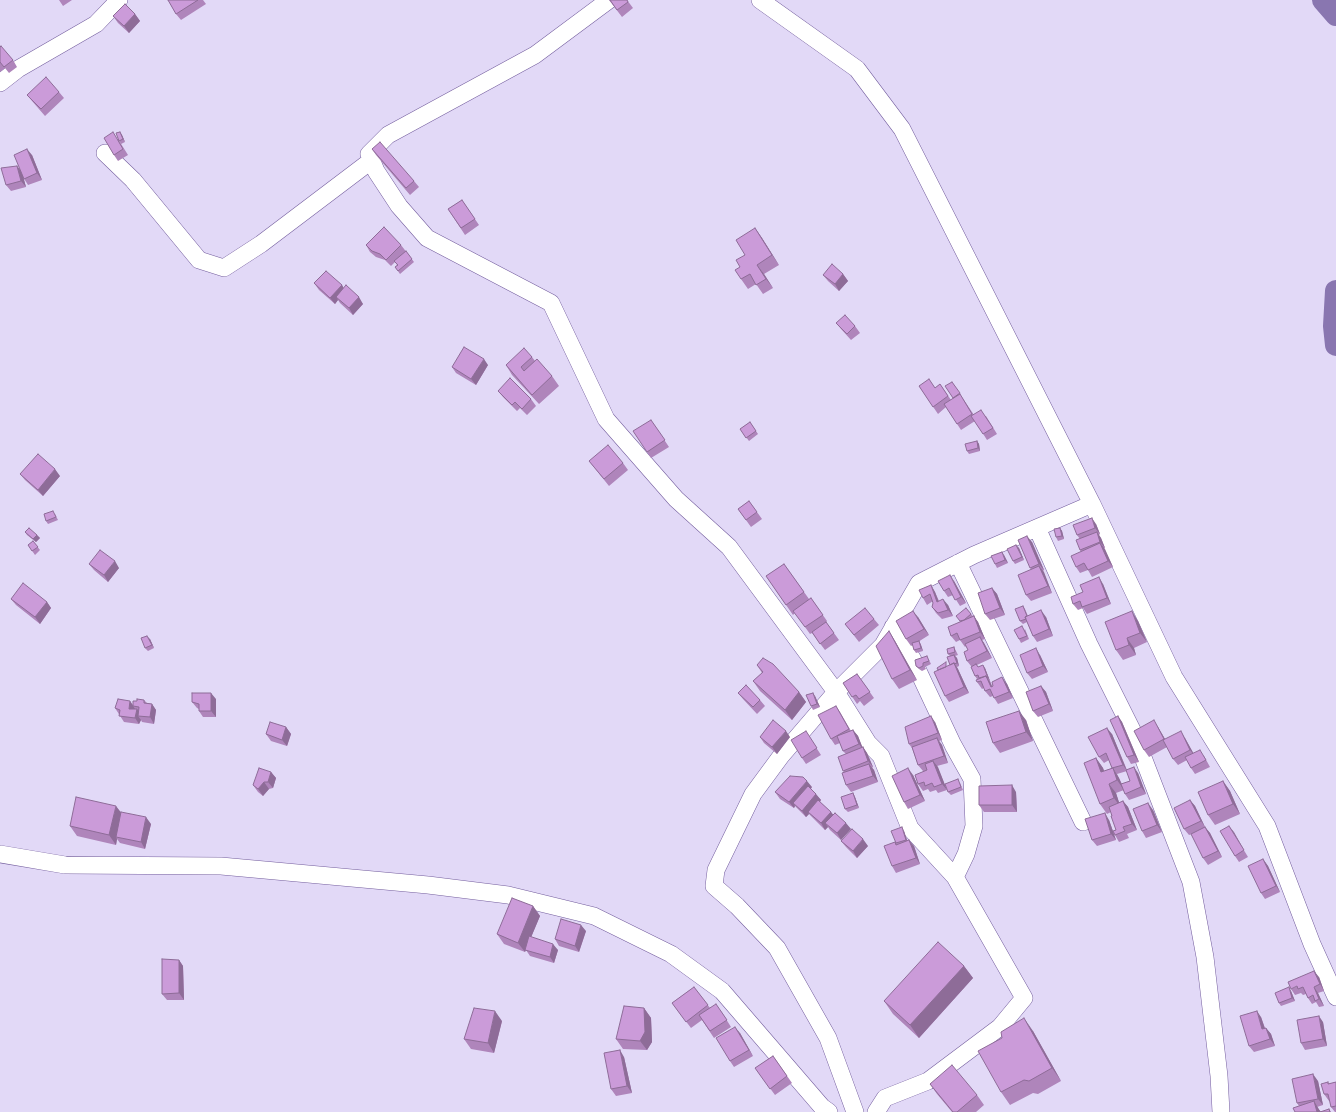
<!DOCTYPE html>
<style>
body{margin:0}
canvas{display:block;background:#e2d9f7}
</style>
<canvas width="1336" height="1112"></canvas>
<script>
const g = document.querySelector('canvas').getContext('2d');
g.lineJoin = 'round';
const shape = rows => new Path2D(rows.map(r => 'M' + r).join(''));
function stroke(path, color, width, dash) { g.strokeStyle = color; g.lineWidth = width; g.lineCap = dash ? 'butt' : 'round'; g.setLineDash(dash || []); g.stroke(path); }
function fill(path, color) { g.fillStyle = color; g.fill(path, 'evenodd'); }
const river = shape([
 [1323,0,1336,15],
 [1336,291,1334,326,1336,345]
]);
const minor = shape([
 [609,0,535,55,388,135,369,154,376,171,399,206,427,238,551,303,606,419,676,499,729,547,836,692,868,743,881,756,910,828,955,877,966,854,974,826,972,779,953,745,913,660,893,627],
 [760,0,857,69,902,129,1092,504,1174,677,1267,826,1312,944,1336,997],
 [0,83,18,69,96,24,119,0],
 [105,153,133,180,199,260,224,268,261,244,372,160],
 [1037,528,1089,644,1134,734,1191,882,1205,957,1219,1076,1221,1112],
 [958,563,1083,822],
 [0,854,65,865,221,866,428,885,508,895,594,916,671,954,722,991,822,1107,829,1112],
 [855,1112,828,1038,777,948,737,906,714,886,716,870,753,794,781,756,836,692,883,645,919,583,974,555,1092,504],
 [876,1112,885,1098,928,1081,1000,1027,1024,998,955,877]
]);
const wall = shape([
 [59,0,72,0,63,6],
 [168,0,203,0,206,4,181,20,176,14],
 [609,0,627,0,633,8,622,17],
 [135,14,140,21,129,33,118,23,113,16],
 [0,47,13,60,17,67,9,73,5,68,0,72],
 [59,92,64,98,45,116,32,101,27,95],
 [120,132,122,135,125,142,121,144,119,141],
 [118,139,128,155,118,161,114,155],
 [372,149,414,181,419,187,410,195,376,155],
 [32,155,42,180,28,185,23,177,26,187,11,191,6,185,17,166,20,170],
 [462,200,479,225,465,235,448,209],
 [755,228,762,238,779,265,764,274,773,288,763,294,756,284,748,289,741,279,740,267],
 [366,245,401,245,414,262,400,274,395,267,397,265,395,262,391,266,385,260,376,257,370,252],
 [843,274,848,281,839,291,828,281,823,275],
 [314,283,342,285,343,288,363,304,353,315,340,303,338,300,335,304,319,290],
 [836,323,855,326,860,333,851,340,841,329],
 [532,357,535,361,552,376,559,386,539,404,512,375,506,365],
 [488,365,476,385,456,373,452,367],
 [952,382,974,415,986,416,997,434,987,440,975,421,961,430,946,407,938,414,919,386,935,388,940,384,951,400,953,398],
 [498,391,531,399,536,406,527,415,520,408,517,411,503,397],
 [651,420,669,447,651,458,647,452],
 [750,422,758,434,749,441,740,429],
 [977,441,979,444,980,451,969,454,967,451],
 [589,461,623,463,628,470,609,486],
 [20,474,60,476,43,496,25,480],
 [749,501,762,519,751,527,738,509],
 [55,514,58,520,48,524,46,521],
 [1096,524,1100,534,1099,535,1101,538,1105,548,1104,548,1113,567,1092,577,1088,570,1080,573,1076,567,1081,552,1080,550,1080,539,1077,535],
 [1060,528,1062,531,1064,539,1058,541,1056,537],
 [25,532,37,535,40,538,36,542,27,535],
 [33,541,40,550,35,555,28,545],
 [1032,542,1044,570,1043,571,1052,593,1031,601,1026,595,1031,569,1030,568],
 [1016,545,1019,548,1024,560,1015,564,1013,561],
 [1004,555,1008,563,997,568,995,564],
 [89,564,119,568,108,582,94,570],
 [784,564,809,599,811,598,827,621,826,622,839,640,825,650,812,633,810,634,795,613,793,615,766,576],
 [954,581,966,603,960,606,953,595,948,597,944,591],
 [1103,584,1111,604,1087,614,1083,608,1078,610,1073,604],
 [931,585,935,592,939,601,948,605,953,616,942,619,936,613,932,607,933,603,933,601,927,605,923,598],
 [992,588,997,594,1005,615,990,620,985,614],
 [11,599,47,602,51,608,40,624,16,605],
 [1023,606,1025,609,1028,616,1046,617,1053,636,1037,642,1033,636,1027,622,1023,624,1020,621],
 [966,608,978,622,985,639,982,640,984,643,992,658,977,665,978,667,985,668,992,686,1007,684,1013,698,998,704,993,696,990,697,985,691,984,688,982,689,977,682,977,679,975,676,971,666,967,661,968,650,966,646,965,647,960,640,956,642,951,636,960,621],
 [918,617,929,635,918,642,919,641,921,645,923,651,916,653,914,650,913,645,911,646,906,639],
 [874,619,879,625,859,642,845,624],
 [1138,621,1147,642,1134,648,1136,655,1123,660,1116,650],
 [1025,629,1029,639,1021,643,1019,639],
 [889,631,895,641,917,680,899,689,892,679],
 [150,639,154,648,148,651,145,648],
 [954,647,958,655,955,656,957,658,959,666,957,667,969,693,949,702,945,696,949,665,950,665,950,656,948,654],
 [1040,655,1048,672,1032,679,1027,673],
 [929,660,931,664,925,667,926,669,922,671,919,669,916,666],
 [757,665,799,692,806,702,792,720,760,691,753,681,762,673],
 [857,674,874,698,864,706,860,701,857,704,843,683],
 [1041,686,1046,692,1053,711,1038,717,1033,711],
 [738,693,760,700,765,706,757,714,743,699],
 [815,696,820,707,813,710,811,706],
 [216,699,216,717,203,717,199,711,199,709,197,708,192,702],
 [144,700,147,703,152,704,156,710,154,724,142,722,141,720,139,724,124,722,115,708,130,701,133,705,137,701],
 [836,706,840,712,851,731,853,730,858,736,862,747,863,747,867,753,873,767,872,768,874,770,878,782,851,792,846,785,844,772,843,771,846,754,843,751,840,743,835,745,831,739],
 [1118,716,1122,722,1139,762,1131,764,1127,757],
 [1026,720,1033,741,1000,753,993,743],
 [935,722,942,740,939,741,942,745,948,763,937,766,947,790,938,793,936,790,930,792,928,789,923,791,918,784,923,771,918,765,912,748,909,744],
 [286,727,291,734,287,746,271,741,266,734],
 [1158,727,1165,739,1185,738,1193,753,1204,756,1210,767,1195,774,1191,768,1187,760,1178,765,1173,759,1167,747,1149,757,1144,750],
 [1112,734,1127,770,1138,773,1146,794,1129,800,1125,794,1124,790,1116,793,1119,803,1123,801,1128,807,1137,830,1127,834,1129,838,1119,842,1115,835,1113,831,1116,840,1097,846,1092,840,1109,820,1113,831,1116,830,1111,812,1107,814,1100,804,1096,758,1103,768,1104,771,1112,768,1109,760,1104,763,1099,757],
 [1127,771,1130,781,1122,784,1117,774],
 [760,737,790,737,777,754,764,743],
 [810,738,821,755,806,764,802,758],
 [271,772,276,778,273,788,269,789,263,796,258,792,253,785],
 [913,775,925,801,908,809,904,802],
 [1223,781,1230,791,1240,814,1215,825,1208,815],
 [960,783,963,790,951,795,948,792],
 [812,787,811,789,821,800,820,802,831,812,833,815,851,829,841,840,830,830,828,827,825,830,809,814,806,817,795,806,794,808,780,799,775,792],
 [1016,792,1017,812,984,812,979,805],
 [853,793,855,797,859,808,848,812,845,809],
 [1190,800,1195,806,1205,827,1210,833,1222,857,1208,865,1203,858,1192,834,1189,835,1184,829],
 [1153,810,1162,832,1146,838,1142,831],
 [121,813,151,824,145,849,120,843,117,839,116,845,77,836,70,826],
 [1229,826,1248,857,1239,862,1235,856],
 [904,831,907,840,914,846,920,864,896,873,892,866,895,842],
 [841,841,868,846,857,858,846,847],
 [1263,859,1268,866,1280,892,1265,899,1261,893],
 [533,906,540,916,531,937,558,950,554,963,530,956,526,950,525,952,504,944,497,934],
 [586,931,579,952,559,946,555,939],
 [179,960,183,966,184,1000,167,1000,162,994],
 [964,966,973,978,919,1038,893,1014,884,1001],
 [1319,977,1324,991,1318,993,1324,1006,1319,1007,1316,1002,1312,1004,1308,998,1306,994,1303,995,1301,993,1295,995,1291,989],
 [694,987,710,1008,721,1011,731,1027,714,1038,702,1020,691,1028,672,1003],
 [1291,991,1295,1001,1281,1006,1279,1003],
 [644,1008,651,1018,652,1042,647,1050,623,1049,616,1039],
 [1261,1017,1265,1028,1266,1028,1271,1034,1275,1046,1254,1052,1249,1046],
 [502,1021,494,1053,471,1049,464,1039],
 [1323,1022,1327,1046,1305,1050,1301,1043],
 [1033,1031,1061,1081,1038,1094,1033,1093,1010,1105,1001,1092],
 [740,1033,753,1056,734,1067,730,1061],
 [773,1056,792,1083,775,1095,755,1068],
 [624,1057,632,1093,616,1096,611,1089],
 [1318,1081,1323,1105,1317,1107,1321,1112,1329,1109,1331,1112,1295,1112,1299,1106,1297,1103],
 [1328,1082,1329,1084,1336,1082,1336,1112,1335,1112,1331,1107,1330,1101,1329,1101,1324,1094],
 [930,1084,977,1095,984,1105,976,1112,952,1112,937,1094]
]);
const shadedWall = shape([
 [135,14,140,21,129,33,124,26],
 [120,132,122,135,125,142,123,139],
 [27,149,32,155,42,180,37,173],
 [17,166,22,172,26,187,21,181],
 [755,228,762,238,779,265,772,255],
 [757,265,764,274,773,288,766,279],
 [843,274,848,281,839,291,835,284],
 [342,285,346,292,336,297,338,300,335,304,330,298],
 [359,297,363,304,353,315,349,308],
 [484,359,488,365,476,385,471,379],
 [977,441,979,444,980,451,978,448],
 [55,469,60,476,43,496,38,490],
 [1092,518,1096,524,1100,534,1095,528],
 [1060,528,1062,531,1064,539,1062,536],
 [1097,532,1101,538,1105,548,1100,542],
 [37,535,40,538,36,542,33,539],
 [1027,536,1032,542,1044,570,1039,564],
 [1100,543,1105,549,1113,567,1108,561],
 [1016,545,1019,548,1024,560,1022,557],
 [1002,552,1004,555,1008,563,1005,560],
 [115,561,119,568,108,582,104,575],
 [1039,566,1044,572,1052,593,1048,586],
 [950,575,954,581,966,603,961,597],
 [1099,577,1103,584,1111,604,1107,598],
 [931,585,935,592,941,608,937,602],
 [992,588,997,594,1005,615,1000,608],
 [943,599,948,605,953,616,948,610],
 [47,602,51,608,40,624,35,617],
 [1041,610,1046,617,1053,636,1049,629],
 [913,611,918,617,929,635,924,629],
 [1132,611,1138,621,1147,642,1140,633],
 [974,616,978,622,985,639,980,632],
 [889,631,895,641,917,680,910,670],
 [147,636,150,639,154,648,152,645],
 [980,637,984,643,992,658,987,651],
 [1127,638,1134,648,1136,655,1129,645],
 [919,641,921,645,923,651,921,648],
 [1036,648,1040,655,1048,672,1043,666],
 [954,655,957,658,959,666,957,663],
 [954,663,958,669,969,693,964,687],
 [983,665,985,668,990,681,988,678],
 [986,676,990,682,995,693,991,687],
 [1002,677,1007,684,1013,698,1009,692],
 [1041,686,1046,692,1053,711,1049,704],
 [799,692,806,702,792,720,785,710],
 [211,693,216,699,216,717,211,711],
 [813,693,815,696,820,707,817,704],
 [130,701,135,709,134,715,129,709],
 [152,704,156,710,154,724,150,717],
 [137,709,142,716,138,716,141,720,139,724,135,718],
 [1019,711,1026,720,1033,741,1026,732],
 [931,716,935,722,942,740,938,733],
 [1118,716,1122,722,1139,762,1134,755],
 [1154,720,1158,727,1169,746,1164,739],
 [286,727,291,734,287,746,282,740],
 [1107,728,1112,734,1127,771,1123,765],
 [853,730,858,736,864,751,859,744],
 [786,731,790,737,777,754,772,747],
 [1181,731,1185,738,1195,756,1190,750],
 [937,738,942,745,948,763,944,756],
 [863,747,867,753,873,767,868,761],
 [1096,758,1103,768,1108,782,1101,772],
 [933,761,938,767,947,790,942,784],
 [869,764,874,770,878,782,873,776],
 [1134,767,1138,773,1146,794,1141,787],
 [908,768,913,775,925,801,920,795],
 [1113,768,1119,778,1124,790,1117,780],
 [271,772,276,778,273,788,268,782],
 [807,781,812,787,796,805,793,803,795,806,794,808,789,802],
 [1223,781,1230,791,1240,814,1233,804],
 [264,782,269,789,263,796,258,789],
 [1109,784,1116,793,1121,808,1114,798],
 [1012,785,1016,792,1017,812,1012,805],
 [853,793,855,797,859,808,857,805],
 [816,794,821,800,810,813,808,812,809,814,806,817,802,811],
 [1190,800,1195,806,1205,827,1210,833,1222,857,1218,851,1205,827,1201,821],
 [1123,801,1128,807,1137,830,1132,824],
 [1148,803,1153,810,1162,832,1157,825],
 [116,806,123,815,116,837,117,839,116,845,109,835],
 [831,812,836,818,825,823,828,827,825,830,821,823],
 [1105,813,1109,820,1116,840,1111,834],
 [146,817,151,824,145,849,141,842],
 [846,823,851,829,841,840,837,833],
 [1229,826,1234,832,1248,857,1244,850],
 [902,827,904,831,908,843,906,840],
 [863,839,868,846,857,858,853,851],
 [909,840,914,846,920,864,916,858],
 [1263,859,1268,866,1280,892,1276,886],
 [533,906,540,916,525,952,518,943],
 [581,925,586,931,579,952,575,946],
 [553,944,558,950,554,963,550,957],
 [179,960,183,966,184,1000,179,993],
 [964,966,973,978,919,1038,910,1025],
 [1314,971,1319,977,1324,991,1320,984],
 [1289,987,1291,991,1295,1001,1292,998],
 [1314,987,1318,993,1324,1006,1319,999],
 [644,1008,651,1018,652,1042,647,1050,640,1041],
 [495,1011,502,1021,494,1053,488,1043],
 [1257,1011,1261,1017,1267,1035,1262,1029],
 [1319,1016,1323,1022,1327,1046,1323,1039],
 [1024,1018,1033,1031,1061,1081,1052,1068],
 [735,1027,740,1033,753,1056,749,1050],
 [1266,1028,1271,1034,1275,1046,1270,1039],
 [620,1050,624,1057,632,1093,627,1086],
 [1313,1074,1318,1081,1323,1105,1318,1099],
 [1314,1101,1320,1111,1321,1112,1317,1112]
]);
const building = shape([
 [168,0,198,0,176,14,168,0],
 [610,0,627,0,628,2,617,10,610,0],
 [125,4,135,14,124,26,113,16,125,4],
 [1,46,13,60,4,67,0,62,0,47,1,46],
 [46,77,59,92,41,109,27,95,46,77],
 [113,132,123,149,114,155,104,138,113,132],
 [120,132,123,139,119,141,116,133,120,132],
 [380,142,414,181,406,188,372,149,380,142],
 [27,149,37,173,24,179,14,155,27,149],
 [17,166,21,181,6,185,1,168,17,166],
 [462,200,475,219,461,228,448,209,462,200],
 [384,227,401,245,386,260,380,254,372,251,366,245,384,227],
 [755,228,772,255,757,265,766,279,756,285,750,274,741,279,735,270,740,267,736,260,745,255,736,240,755,228],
 [406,251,412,259,398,271,395,267,398,265,394,261,406,251],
 [832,264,843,274,835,284,823,275,832,264],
 [326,271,342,285,330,298,314,283,326,271],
 [346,285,359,297,349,308,336,297,346,285],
 [845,315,855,326,847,334,836,323,845,315],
 [464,347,484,359,471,379,452,367,464,347],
 [524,348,532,357,521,367,524,371,537,359,552,376,532,395,506,365,524,348],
 [510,378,531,399,522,409,515,402,512,405,498,391,510,378],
 [929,379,935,388,940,384,948,396,933,407,919,386,929,379],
 [952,382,960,393,953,398,945,386,952,382],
 [960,394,972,414,957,424,944,404,960,394],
 [981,410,993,428,983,434,971,416,981,410],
 [651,420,665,440,647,452,633,431,651,420],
 [750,422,756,431,746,438,740,429,750,422],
 [977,441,978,448,967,451,965,444,977,441],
 [608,445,623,463,604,479,589,461,608,445],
 [38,454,55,469,38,490,20,474,38,454],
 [749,501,757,512,746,520,738,509,749,501],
 [53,511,56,517,46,521,44,514,53,511],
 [1092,518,1095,528,1077,535,1073,525,1092,518],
 [29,528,37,535,33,539,25,532,29,528],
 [1060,528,1062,536,1056,537,1054,529,1060,528],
 [1097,532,1100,542,1080,550,1076,540,1097,532],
 [1027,536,1039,564,1030,568,1018,540,1027,536],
 [33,541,38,547,32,551,28,545,33,541],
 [1100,543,1108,561,1088,570,1084,563,1076,567,1071,556,1100,543],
 [1016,545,1022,557,1013,561,1007,549,1016,545],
 [100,550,115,561,104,575,89,564,100,550],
 [1002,552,1005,560,995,564,991,556,1002,552],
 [784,564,804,592,786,605,766,576,784,564],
 [1039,566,1048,586,1026,595,1018,575,1039,566],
 [950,575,961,597,955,600,949,588,944,591,938,581,950,575],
 [1099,577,1107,598,1082,607,1080,601,1073,604,1071,597,1083,592,1080,585,1099,577],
 [23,583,47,602,35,617,11,599,23,583],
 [931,585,937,602,943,599,948,610,938,613,932,607,933,603,930,594,923,598,919,590,931,585],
 [992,588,1000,608,985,614,978,593,992,588],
 [811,598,823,615,805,627,793,611,811,598],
 [1023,606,1027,616,1025,617,1026,619,1020,621,1015,609,1023,606],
 [865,608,874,619,854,635,845,624,865,608],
 [966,608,971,614,964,620,960,621,956,616,966,608],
 [1041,610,1049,629,1033,636,1025,617,1041,610],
 [913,611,924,629,906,639,896,621,913,611],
 [1132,611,1140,633,1127,638,1129,645,1116,650,1105,622,1132,611],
 [974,616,980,632,960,640,957,633,951,636,948,627,974,616],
 [826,622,834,633,820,644,812,632,826,622],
 [1022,626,1027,636,1019,639,1014,630,1022,626],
 [889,631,910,670,892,679,876,646,889,631],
 [147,636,152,645,145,648,141,638,147,636],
 [980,637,987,651,967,661,964,652,968,650,965,644,980,637],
 [919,641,921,648,914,650,912,643,919,641],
 [954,647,955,652,948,654,947,649,954,647],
 [1036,648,1043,666,1027,673,1020,655,1036,648],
 [954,655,957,663,954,664,954,663,950,665,947,657,954,655],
 [927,656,929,661,923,663,923,666,919,668,916,666,915,660,927,656],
 [763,658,773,664,799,692,785,710,753,681,763,672,757,665,763,658],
 [946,662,946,667,938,670,937,668,946,662],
 [954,663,964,687,945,696,934,672,954,663],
 [976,664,978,667,983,665,988,678,987,678,986,676,979,678,978,675,975,676,971,667,976,664],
 [857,674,870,692,859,699,856,695,852,697,843,683,857,674],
 [986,676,991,687,993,686,992,682,1002,677,1009,692,994,698,990,689,985,691,981,681,977,682,976,680,986,676],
 [746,685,760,700,753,707,738,693,746,685],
 [1041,686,1049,704,1033,711,1026,692,1041,686],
 [192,693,211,693,211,711,199,711,199,704,192,702,192,693],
 [813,693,817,704,811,706,806,695,813,693],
 [118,699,130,701,129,709,137,709,135,718,119,716,120,710,115,708,118,699],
 [137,699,144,700,144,703,152,704,150,717,138,716,139,707,133,706,133,701,137,701,137,699],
 [836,706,849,729,831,739,818,715,836,706],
 [1019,711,1026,732,993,743,986,722,1019,711],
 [931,716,938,733,909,744,905,727,931,716],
 [1118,716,1134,755,1127,757,1110,720,1118,716],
 [773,720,786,731,772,747,760,737,773,720],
 [1154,720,1164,739,1144,750,1134,731,1154,720],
 [270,722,286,727,282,740,266,734,270,722],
 [1107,728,1123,765,1112,768,1106,753,1099,757,1088,737,1107,728],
 [853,730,859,744,843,751,837,736,853,730],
 [806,731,817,748,802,758,791,740,806,731],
 [1181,731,1190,750,1173,759,1163,740,1181,731],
 [937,738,944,756,918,765,912,747,937,738],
 [863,747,868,761,843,771,838,757,863,747],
 [1200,750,1206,760,1191,768,1185,757,1200,750],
 [1096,758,1101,772,1113,768,1117,780,1109,784,1114,798,1100,804,1084,763,1096,758],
 [933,761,942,784,934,787,932,783,925,786,924,782,918,784,915,775,927,770,925,764,933,761],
 [869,764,873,776,846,785,842,773,869,764],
 [1134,767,1141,787,1125,794,1121,784,1130,781,1126,770,1134,767],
 [259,768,271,772,268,782,264,782,258,789,253,785,259,768],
 [908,768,920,795,904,802,892,776,908,768],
 [790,776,803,777,807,781,789,802,775,792,790,776],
 [958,779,961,787,948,792,945,784,958,779],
 [1223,781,1233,804,1208,815,1198,792,1223,781],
 [1012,785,1012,805,979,805,979,786,1012,785],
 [808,786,816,794,802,811,793,803,808,786],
 [853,793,857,805,845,809,841,797,853,793],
 [76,797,116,806,109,835,70,826,76,797],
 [818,800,831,812,821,823,808,812,818,800],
 [1190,800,1201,821,1184,829,1174,808,1190,800],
 [1123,801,1132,824,1123,827,1125,831,1115,835,1113,831,1116,830,1111,816,1112,816,1109,807,1123,801],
 [1148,803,1157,825,1142,831,1133,809,1148,803],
 [121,812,146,817,141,842,116,837,121,812],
 [835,813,846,823,837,833,825,823,835,813],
 [1105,813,1111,834,1092,840,1085,819,1105,813],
 [1229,826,1244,850,1235,856,1220,831,1229,826],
 [902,827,906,840,896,843,891,831,902,827],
 [1205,827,1218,851,1203,858,1191,834,1205,827],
 [852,829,863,839,853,851,841,841,852,829],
 [909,840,916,858,892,866,884,846,895,842,896,845,909,840],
 [1263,859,1276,886,1261,893,1248,866,1263,859],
 [512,898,533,906,518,943,497,934,512,898],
 [561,919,581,925,575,946,555,939,561,919],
 [529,936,553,944,550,957,525,950,529,936],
 [938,942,964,966,910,1025,884,1001,938,942],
 [162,959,179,960,179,993,162,994,162,959],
 [1314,971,1320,984,1314,987,1319,999,1315,1001,1313,995,1308,998,1303,987,1298,989,1297,986,1291,989,1288,982,1314,971],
 [694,987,708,1005,686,1022,672,1003,694,987],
 [1289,987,1292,998,1279,1003,1275,993,1289,987],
 [716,1004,727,1020,710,1031,699,1015,716,1004],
 [624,1006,644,1008,645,1032,640,1041,616,1039,624,1006],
 [474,1008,495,1011,488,1043,464,1039,474,1008],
 [1257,1011,1262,1029,1266,1028,1270,1039,1249,1046,1240,1016,1257,1011],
 [1319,1016,1323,1039,1301,1043,1297,1020,1319,1016],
 [1024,1018,1052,1068,1029,1081,1024,1080,1001,1092,978,1051,1002,1038,1001,1032,1024,1018],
 [735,1027,749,1050,730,1061,716,1038,735,1027],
 [620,1050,627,1086,611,1089,604,1053,620,1050],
 [773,1056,787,1076,770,1089,755,1068,773,1056],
 [952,1065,977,1095,957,1112,953,1112,930,1084,952,1065],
 [1313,1074,1318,1099,1297,1103,1292,1079,1313,1074],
 [1328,1082,1328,1084,1336,1082,1336,1106,1331,1107,1328,1094,1324,1094,1321,1084,1328,1082],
 [1314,1101,1317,1112,1295,1112,1293,1108,1314,1101],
 [1329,1109,1330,1112,1320,1112,1329,1109]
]);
stroke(river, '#8976b0', 22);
stroke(minor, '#745e9e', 18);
stroke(minor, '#fff', 17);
fill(wall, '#af85bb');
fill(shadedWall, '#8e6c98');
fill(building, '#cb9bd9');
stroke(building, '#8e6c98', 1);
</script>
